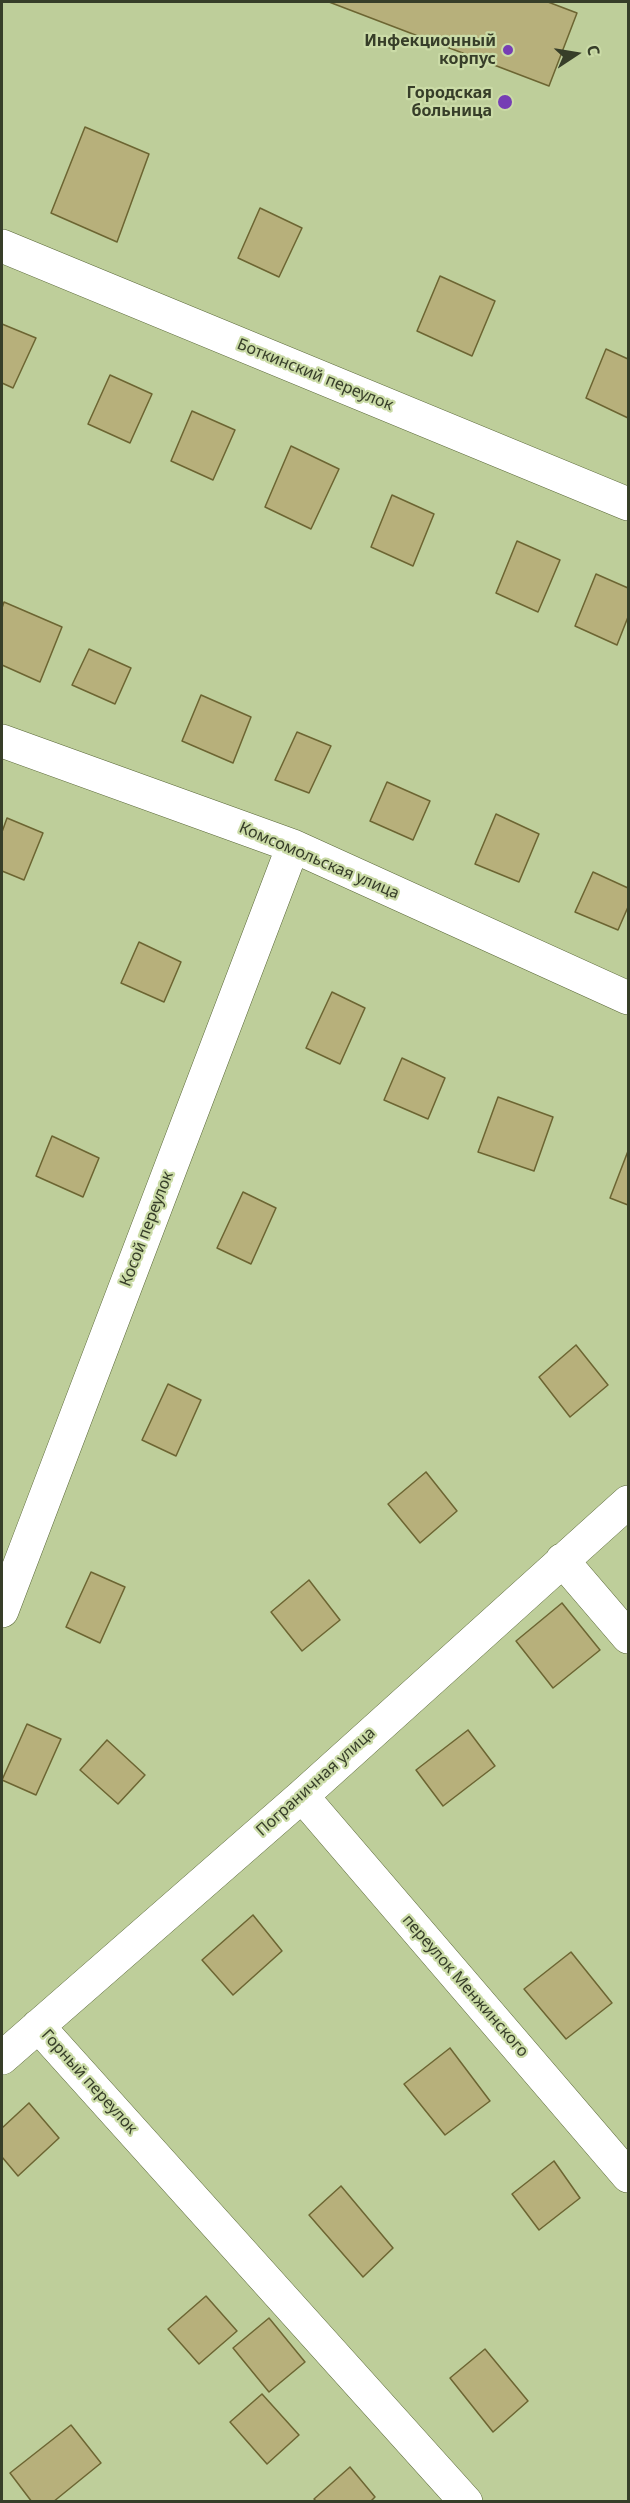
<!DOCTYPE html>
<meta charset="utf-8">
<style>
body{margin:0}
#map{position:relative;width:630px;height:2503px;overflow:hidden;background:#bece9a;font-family:"Noto Sans",sans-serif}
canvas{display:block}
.frame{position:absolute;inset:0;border:3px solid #373e29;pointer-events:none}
.north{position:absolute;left:546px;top:24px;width:60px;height:60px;-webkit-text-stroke:4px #cbdba7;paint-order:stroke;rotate:78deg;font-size:16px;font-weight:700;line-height:24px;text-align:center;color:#373e29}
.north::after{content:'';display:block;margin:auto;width:21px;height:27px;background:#373e29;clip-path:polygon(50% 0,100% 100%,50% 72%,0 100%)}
</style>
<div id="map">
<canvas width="630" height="2503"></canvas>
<div class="frame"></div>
<div class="north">С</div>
</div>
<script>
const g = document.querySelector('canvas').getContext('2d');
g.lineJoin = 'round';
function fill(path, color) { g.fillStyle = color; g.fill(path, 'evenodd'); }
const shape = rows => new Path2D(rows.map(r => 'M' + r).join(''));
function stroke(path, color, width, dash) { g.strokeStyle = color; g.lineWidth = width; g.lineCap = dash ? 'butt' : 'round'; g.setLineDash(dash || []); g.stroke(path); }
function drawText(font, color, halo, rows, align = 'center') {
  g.font = font + ' "Noto Sans",sans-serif'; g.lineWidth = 4.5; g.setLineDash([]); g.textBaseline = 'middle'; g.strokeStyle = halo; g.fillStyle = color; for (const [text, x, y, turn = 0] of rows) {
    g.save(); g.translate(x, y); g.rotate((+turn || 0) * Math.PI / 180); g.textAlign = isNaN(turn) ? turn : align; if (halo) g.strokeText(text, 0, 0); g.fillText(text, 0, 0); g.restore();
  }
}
const building = shape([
 [329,2,548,2,577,13,549,86,329,2],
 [85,127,149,154,117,242,51,213,85,127],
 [260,208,302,228,279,277,238,258,260,208],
 [440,276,495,301,472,356,417,331,440,276],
 [2,324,36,338,13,388,2,383,2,324],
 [606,349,628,359,628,418,586,398,606,349],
 [110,375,152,394,130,443,88,424,110,375],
 [192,411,235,430,213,480,171,461,192,411],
 [291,446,339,469,311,529,265,507,291,446],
 [392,495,434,514,413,566,371,547,392,495],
 [517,541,560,560,538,612,496,593,517,541],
 [596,574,628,588,628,617,617,645,575,626,596,574],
 [4,602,62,627,40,682,2,665,2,608,4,602],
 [89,649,131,668,115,704,72,685,89,649],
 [201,695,251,717,233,763,182,741,201,695],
 [297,732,331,746,309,793,275,780,297,732],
 [387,782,430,801,413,840,370,821,387,782],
 [496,814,539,834,519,882,475,864,496,814],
 [7,818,43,833,24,880,2,871,2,832,7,818],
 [593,872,628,888,628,907,618,930,575,912,593,872],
 [139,942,181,962,164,1002,121,983,139,942],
 [332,992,365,1008,340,1064,306,1048,332,992],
 [402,1058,445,1078,428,1119,384,1100,402,1058],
 [498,1097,553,1117,534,1171,478,1152,498,1097],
 [52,1136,99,1158,83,1197,36,1176,52,1136],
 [628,1151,628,1205,610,1198,628,1151],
 [243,1192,276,1208,251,1264,217,1248,243,1192],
 [576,1345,608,1385,570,1417,539,1377,576,1345],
 [168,1384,201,1400,176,1456,142,1440,168,1384],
 [426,1472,457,1511,420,1543,388,1504,426,1472],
 [91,1572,125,1587,100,1643,66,1627,91,1572],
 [309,1580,340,1620,302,1651,271,1612,309,1580],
 [562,1603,600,1650,553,1688,516,1641,562,1603],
 [27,1724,61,1739,36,1795,2,1780,27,1724],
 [468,1730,495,1766,443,1806,416,1770,468,1730],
 [107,1740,145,1775,118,1804,80,1770,107,1740],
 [253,1915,282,1951,233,1995,202,1960,253,1915],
 [571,1952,612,2003,566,2039,524,1989,571,1952],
 [450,2048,490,2101,445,2135,404,2084,450,2048],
 [29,2103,59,2138,18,2176,2,2157,2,2128,29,2103],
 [554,2161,580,2198,539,2230,512,2194,554,2161],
 [341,2186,393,2248,363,2277,309,2215,341,2186],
 [206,2296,237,2331,199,2364,168,2329,206,2296],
 [269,2318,305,2362,269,2392,233,2348,269,2318],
 [485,2349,528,2401,493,2432,450,2378,485,2349],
 [262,2394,299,2435,267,2464,230,2422,262,2394],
 [71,2425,101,2463,53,2502,32,2502,10,2473,71,2425],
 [350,2467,375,2497,370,2502,317,2502,314,2499,350,2467]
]);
const street = shape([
 [2,246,628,504],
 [2,741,293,846,628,998],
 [562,1560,628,1637],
 [2,1611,293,846],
 [302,1796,628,2176],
 [38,2026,466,2502],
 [2,2058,302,1796,628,1502]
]);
const markers = [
 [508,50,6,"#763eb4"],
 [505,102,8,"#763eb4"]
];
const poiNames = [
 ["Инфекционный",496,41],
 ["корпус",496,59],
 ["Городская",492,93],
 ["больница",492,111]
];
const streetNames = [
 ["Боткинский переулок",315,375,22],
 ["Комсомольская улица",319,861,23],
 ["Косой переулок",147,1229,-69],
 ["Пограничная улица",316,1782,-42],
 ["переулок Менжинского",465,1986,49],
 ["Горный переулок",89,2082,48]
];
fill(building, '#b7b07b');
stroke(building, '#6c6532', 1.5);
stroke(street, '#596737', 34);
stroke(street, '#fff', 33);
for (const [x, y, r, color] of markers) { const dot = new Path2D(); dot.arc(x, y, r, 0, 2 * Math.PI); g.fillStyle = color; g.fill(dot); stroke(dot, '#cbdba7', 2); }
drawText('bold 16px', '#373e29', '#cbdba7', poiNames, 'right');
drawText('16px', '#373e29', '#cbdba7', streetNames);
</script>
